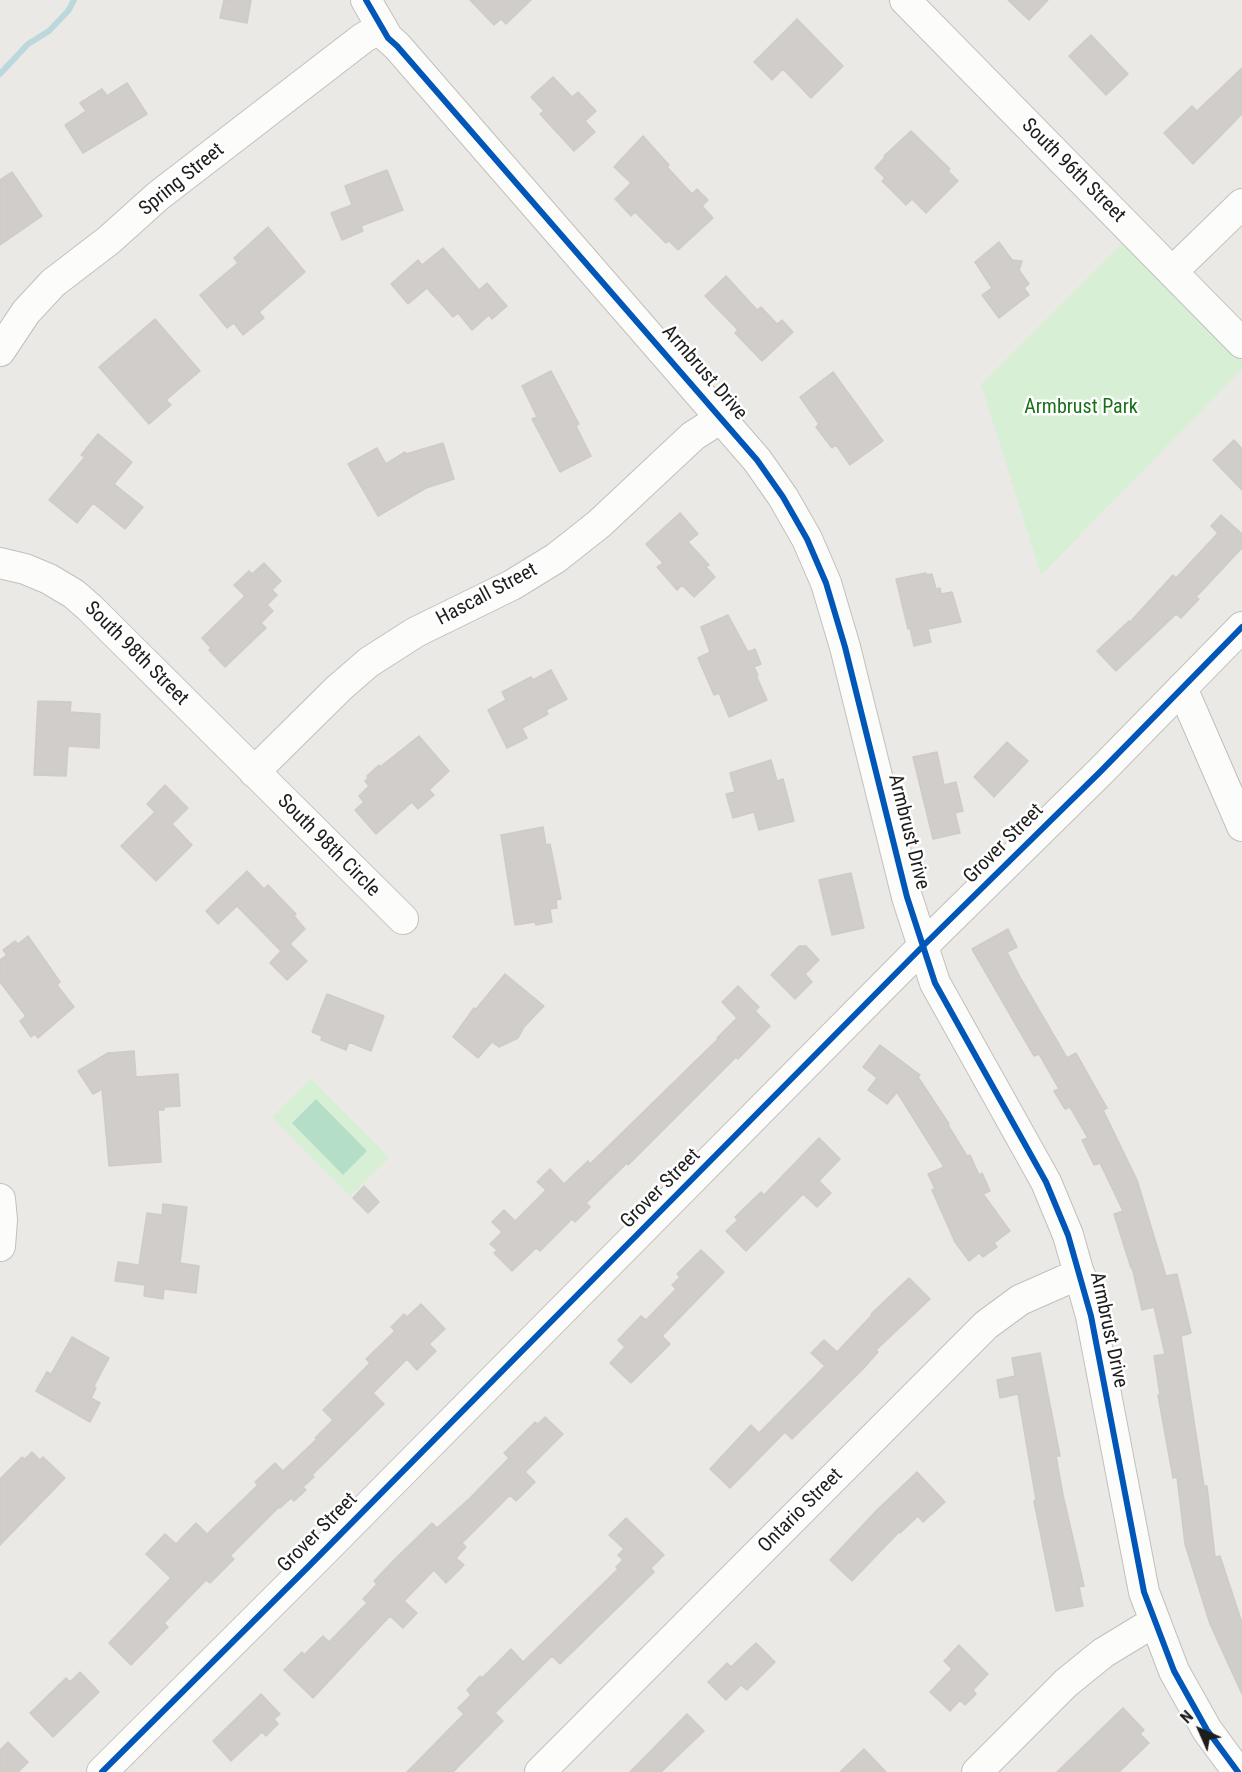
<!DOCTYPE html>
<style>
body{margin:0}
#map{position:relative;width:1242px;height:1772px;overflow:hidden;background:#ebe9e6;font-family:"Roboto Condensed",sans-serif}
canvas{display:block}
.north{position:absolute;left:1170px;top:1700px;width:60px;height:60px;-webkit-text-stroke:4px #fff;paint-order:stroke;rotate:315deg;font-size:16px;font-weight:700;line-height:24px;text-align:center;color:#1d1d1d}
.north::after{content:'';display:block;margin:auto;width:21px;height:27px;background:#1d1d1d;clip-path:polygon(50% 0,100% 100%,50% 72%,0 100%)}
</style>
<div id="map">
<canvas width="1242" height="1772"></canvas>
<div class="north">N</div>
</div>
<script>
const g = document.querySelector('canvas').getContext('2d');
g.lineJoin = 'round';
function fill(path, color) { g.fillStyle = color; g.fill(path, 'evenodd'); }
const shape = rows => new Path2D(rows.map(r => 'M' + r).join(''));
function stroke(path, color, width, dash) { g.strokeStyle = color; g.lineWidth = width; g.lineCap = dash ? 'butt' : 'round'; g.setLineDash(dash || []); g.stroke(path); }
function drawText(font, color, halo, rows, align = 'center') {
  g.font = font + ' "Roboto Condensed",sans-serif'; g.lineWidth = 5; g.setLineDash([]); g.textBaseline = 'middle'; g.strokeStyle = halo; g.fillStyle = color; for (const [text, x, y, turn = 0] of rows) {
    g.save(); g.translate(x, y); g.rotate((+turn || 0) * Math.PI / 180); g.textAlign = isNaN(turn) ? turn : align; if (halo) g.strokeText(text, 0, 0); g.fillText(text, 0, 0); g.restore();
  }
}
const park = shape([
 [1122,243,1242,362,1242,369,1041,575,981,384],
 [311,1078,389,1158,350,1196,272,1117]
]);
const pitch = shape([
 [316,1099,367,1151,343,1175,292,1123]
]);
const stream = shape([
 [0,74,28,44,49,31,68,11,74,0]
]);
const building = shape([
 [224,0,251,0,247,23,220,18,224,0],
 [470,0,531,0,506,24,501,19,494,25,470,0],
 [1008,0,1048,0,1029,20,1008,0],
 [797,19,843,66,811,98,783,69,772,80,754,62,797,19],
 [1091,35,1128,74,1106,95,1069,56,1091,35],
 [1242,68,1242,114,1193,164,1164,133,1192,106,1197,111,1242,68],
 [553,77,572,97,578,92,596,111,585,121,595,132,574,151,540,114,544,111,531,97,553,77],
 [127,83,147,114,83,153,65,125,86,111,80,103,102,89,107,96,127,83],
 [911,131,950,169,948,171,958,181,926,213,912,199,906,205,882,181,885,178,875,168,885,157,884,156,911,131],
 [643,136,669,165,667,167,692,194,697,189,708,200,702,206,713,218,678,250,669,241,666,243,635,212,631,216,615,199,631,183,614,167,643,136],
 [387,170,403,210,361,226,363,231,342,240,331,213,352,205,345,186,387,170],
 [12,172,42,216,0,245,0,180,12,172],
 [268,227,305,272,259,312,264,318,243,335,234,323,227,328,200,295,238,263,234,258,268,227],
 [999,242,1012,260,1022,261,1019,270,1029,284,1024,288,1029,295,999,318,982,295,992,288,975,262,999,242],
 [443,248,479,290,487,283,507,306,492,319,489,315,472,330,458,313,453,317,427,288,408,304,391,284,418,260,422,265,443,248],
 [726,276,757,310,761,307,777,324,782,320,793,332,762,361,735,333,738,330,705,296,726,276],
 [155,319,200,371,166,400,171,405,149,424,99,367,155,319],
 [551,371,579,424,576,426,591,456,560,472,532,419,537,417,522,386,551,371],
 [833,372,883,441,850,465,836,445,832,448,816,427,819,424,800,397,833,372],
 [98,434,132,462,114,484,143,507,125,529,93,503,77,523,49,500,85,457,81,455,98,434],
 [1234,440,1242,449,1242,490,1213,460,1234,440],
 [443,443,454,479,426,488,378,516,348,464,377,448,386,464,405,452,406,454,443,443],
 [680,513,698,534,688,542,709,565,706,567,715,577,694,597,682,585,677,590,657,567,663,563,646,544,680,513],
 [1221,515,1242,534,1242,548,1196,597,1199,599,1181,618,1176,614,1116,671,1097,651,1129,621,1130,622,1173,575,1176,578,1218,533,1211,526,1221,515],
 [264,563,281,581,272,590,277,595,267,605,273,611,261,623,266,628,225,667,209,650,211,648,202,638,245,596,234,585,249,571,252,574,264,563],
 [926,573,926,575,932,574,936,589,940,588,941,594,952,592,961,622,928,629,931,642,914,646,910,628,908,629,896,579,926,573],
 [728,615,748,652,755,649,761,664,754,667,758,675,756,675,767,700,729,717,719,693,714,695,698,658,710,652,701,627,728,615],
 [551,670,567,699,546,710,548,714,522,728,527,738,507,748,488,710,506,700,502,692,531,677,533,680,551,670],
 [38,701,71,702,70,712,100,714,99,748,68,746,66,776,34,775,38,701],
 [419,736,449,771,429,790,434,795,418,809,412,802,376,834,355,810,364,802,359,796,369,786,365,781,368,778,367,776,379,765,380,767,419,736],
 [1007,742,1028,761,994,797,974,777,1007,742],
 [937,752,944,785,956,782,963,811,955,813,960,833,933,839,913,757,937,752],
 [771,760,777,781,783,779,794,821,759,830,754,812,733,818,726,794,735,792,730,773,771,760],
 [165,785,188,808,172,824,192,845,156,881,121,846,155,812,147,804,165,785],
 [543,827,546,845,550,844,561,899,556,900,557,908,550,909,552,922,536,925,535,922,515,925,501,835,543,827],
 [247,871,264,889,268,885,296,914,294,916,305,929,290,944,307,961,287,980,270,963,281,951,237,906,218,924,206,911,247,871],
 [851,873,864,928,832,935,819,880,851,873],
 [1008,929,1017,947,1007,952,1021,979,1067,1058,1076,1053,1107,1108,1103,1110,1137,1180,1166,1276,1177,1274,1191,1333,1181,1336,1204,1486,1207,1486,1215,1557,1220,1556,1242,1623,1242,1694,1210,1624,1185,1544,1177,1477,1173,1478,1158,1395,1160,1395,1154,1356,1165,1354,1154,1307,1142,1310,1132,1267,1131,1268,1114,1214,1123,1211,1100,1163,1094,1165,1082,1140,1088,1138,1070,1107,1065,1109,1054,1091,1059,1089,1039,1054,1034,1056,972,949,1008,929],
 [28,936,60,982,57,985,74,1007,38,1038,35,1034,31,1037,20,1021,26,1016,0,982,0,960,7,955,3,950,15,941,18,944,28,936],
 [799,946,806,946,819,960,805,974,812,982,795,999,771,975,799,946],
 [505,974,544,1006,524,1027,518,1038,499,1047,492,1042,478,1058,453,1037,474,1008,476,1009,505,974],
 [738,986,759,1007,755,1011,770,1026,738,1059,736,1057,628,1165,627,1163,586,1203,590,1207,575,1222,572,1219,540,1251,536,1248,512,1271,494,1253,497,1250,490,1244,502,1232,492,1222,504,1210,515,1221,546,1190,537,1182,550,1169,564,1184,588,1161,590,1164,718,1039,717,1038,737,1018,722,1002,738,986],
 [327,994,384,1016,371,1051,349,1042,346,1050,321,1040,322,1036,312,1032,327,994],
 [880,1045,920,1075,918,1077,949,1124,948,1125,967,1156,970,1155,979,1175,982,1173,990,1191,983,1194,1010,1231,994,1243,997,1247,983,1257,979,1253,969,1261,955,1242,932,1190,935,1189,928,1174,944,1167,897,1092,887,1104,868,1090,877,1078,863,1067,880,1045],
 [134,1051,136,1077,178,1074,180,1106,164,1107,164,1110,158,1110,161,1162,109,1166,102,1089,93,1094,78,1071,108,1053,134,1051],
 [819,1138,840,1159,819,1181,831,1193,817,1207,803,1194,746,1251,726,1231,738,1220,735,1217,761,1192,764,1195,819,1138],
 [364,1186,379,1202,368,1213,353,1198,364,1186],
 [163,1204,187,1207,180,1263,199,1266,196,1293,164,1289,163,1299,144,1296,145,1285,115,1281,118,1262,139,1265,147,1213,162,1215,163,1204],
 [701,1250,724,1272,662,1336,670,1344,631,1383,610,1363,625,1347,618,1340,641,1316,646,1320,676,1289,672,1285,680,1277,677,1274,701,1250],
 [909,1278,930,1299,876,1350,878,1352,863,1369,792,1439,785,1432,730,1488,710,1469,751,1425,759,1433,825,1366,811,1353,824,1340,837,1352,872,1315,871,1314,909,1278],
 [421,1304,445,1329,429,1344,436,1351,417,1370,407,1359,373,1393,384,1404,312,1475,314,1477,303,1487,306,1490,294,1501,291,1498,280,1508,279,1507,230,1556,234,1559,210,1583,206,1580,173,1614,164,1623,168,1627,131,1665,109,1643,171,1578,146,1554,165,1534,176,1544,196,1523,207,1534,258,1485,255,1482,275,1463,283,1471,317,1439,315,1438,333,1420,323,1410,370,1363,366,1359,395,1331,391,1327,404,1314,407,1317,421,1304],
 [72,1337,109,1358,94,1386,96,1388,91,1398,100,1403,90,1422,36,1391,47,1372,51,1374,72,1337],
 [1040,1353,1060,1456,1056,1456,1063,1495,1084,1586,1079,1587,1083,1606,1056,1611,1034,1501,1036,1500,1018,1394,1000,1398,997,1380,1015,1376,1012,1358,1040,1353],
 [545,1417,563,1434,525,1472,535,1482,516,1501,510,1495,462,1543,466,1547,456,1558,464,1565,446,1583,434,1570,404,1601,417,1613,403,1628,390,1616,313,1698,284,1670,302,1652,304,1655,323,1636,329,1642,367,1603,363,1599,377,1584,374,1581,395,1559,432,1523,437,1528,470,1498,509,1458,504,1453,535,1422,538,1424,545,1417],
 [32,1452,40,1460,43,1457,65,1478,0,1545,0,1479,22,1457,25,1459,32,1452],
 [917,1472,945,1502,923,1522,918,1516,900,1533,899,1532,852,1581,830,1560,878,1509,917,1472],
 [626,1518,664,1555,651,1568,654,1572,560,1664,552,1656,495,1713,503,1721,453,1772,407,1772,464,1714,458,1708,471,1695,467,1690,480,1676,482,1678,511,1649,523,1662,618,1569,616,1567,623,1560,618,1555,624,1549,609,1535,626,1518],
 [756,1643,775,1662,747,1690,741,1685,726,1700,708,1682,727,1663,731,1667,756,1643],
 [959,1645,988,1674,973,1690,976,1694,965,1705,960,1700,950,1711,930,1692,952,1669,944,1661,959,1645],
 [80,1672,99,1692,53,1737,30,1713,66,1678,70,1682,80,1672],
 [261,1694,280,1714,274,1719,278,1724,266,1736,262,1732,231,1761,213,1741,261,1694],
 [1123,1708,1144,1730,1140,1734,1149,1743,1119,1772,1057,1772,1123,1708],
 [687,1714,704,1731,661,1772,630,1772,687,1714],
 [8,1742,28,1762,18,1772,0,1772,0,1750,8,1742],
 [864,1749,886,1772,840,1772,864,1749]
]);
const minor = shape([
 [366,0,388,38,397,46,757,460,783,497,807,539,826,583,845,647,907,897,935,983,1046,1182,1068,1235,1091,1316,1144,1592,1174,1671,1207,1730,1238,1772],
 [905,0,1242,343],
 [1172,272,1242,204],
 [0,351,26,312,53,283,109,240,158,196,363,38,382,27],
 [0,563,25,569,49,579,74,594,90,608,403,919],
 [1182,688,1242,826],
 [254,772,339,688,369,662,416,632,512,585,556,558,599,524,693,436,721,418],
 [0,1199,2,1220,0,1246],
 [102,1772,309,1566,922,947,1101,771,1242,627],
 [540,1772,986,1325,1020,1300,1063,1281,1080,1275],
 [977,1772,1066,1683,1103,1653,1154,1622]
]);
const cycleway = shape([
 [366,0,388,38,397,46,757,460,783,497,807,539,826,583,845,647,907,897,935,983,1046,1182,1068,1235,1091,1316,1144,1592,1174,1671,1207,1730,1238,1772],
 [102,1772,309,1566,922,947,1101,771,1242,627]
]);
const streetNames = [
 ["South 96th Street",1073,171,45],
 ["Spring Street",182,180,-39],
 ["Armbrust Drive",704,373,49],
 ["Hascall Street",487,595,-28],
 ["South 98th Street",136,654,45],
 ["Armbrust Drive",908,832,76],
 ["Grover Street",1004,844,-45],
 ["South 98th Circle",328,846,45],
 ["Grover Street",661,1189,-45],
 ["Armbrust Drive",1108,1330,78],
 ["Ontario Street",801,1511,-45],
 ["Grover Street",318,1533,-45]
];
const parkNames = [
 ["Armbrust Park",1081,408]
];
fill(park, '#d7efd4');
fill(pitch, '#b5dec9');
stroke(stream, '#bdd8dc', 6);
fill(building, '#d0cdcb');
stroke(building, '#cecbc8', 1.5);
stroke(minor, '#c1c0be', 32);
stroke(minor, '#fcfcfb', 30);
stroke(cycleway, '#0057b8', 6);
drawText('20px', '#1d1d1d', '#fff', streetNames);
drawText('20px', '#177116', '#fff', parkNames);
</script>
